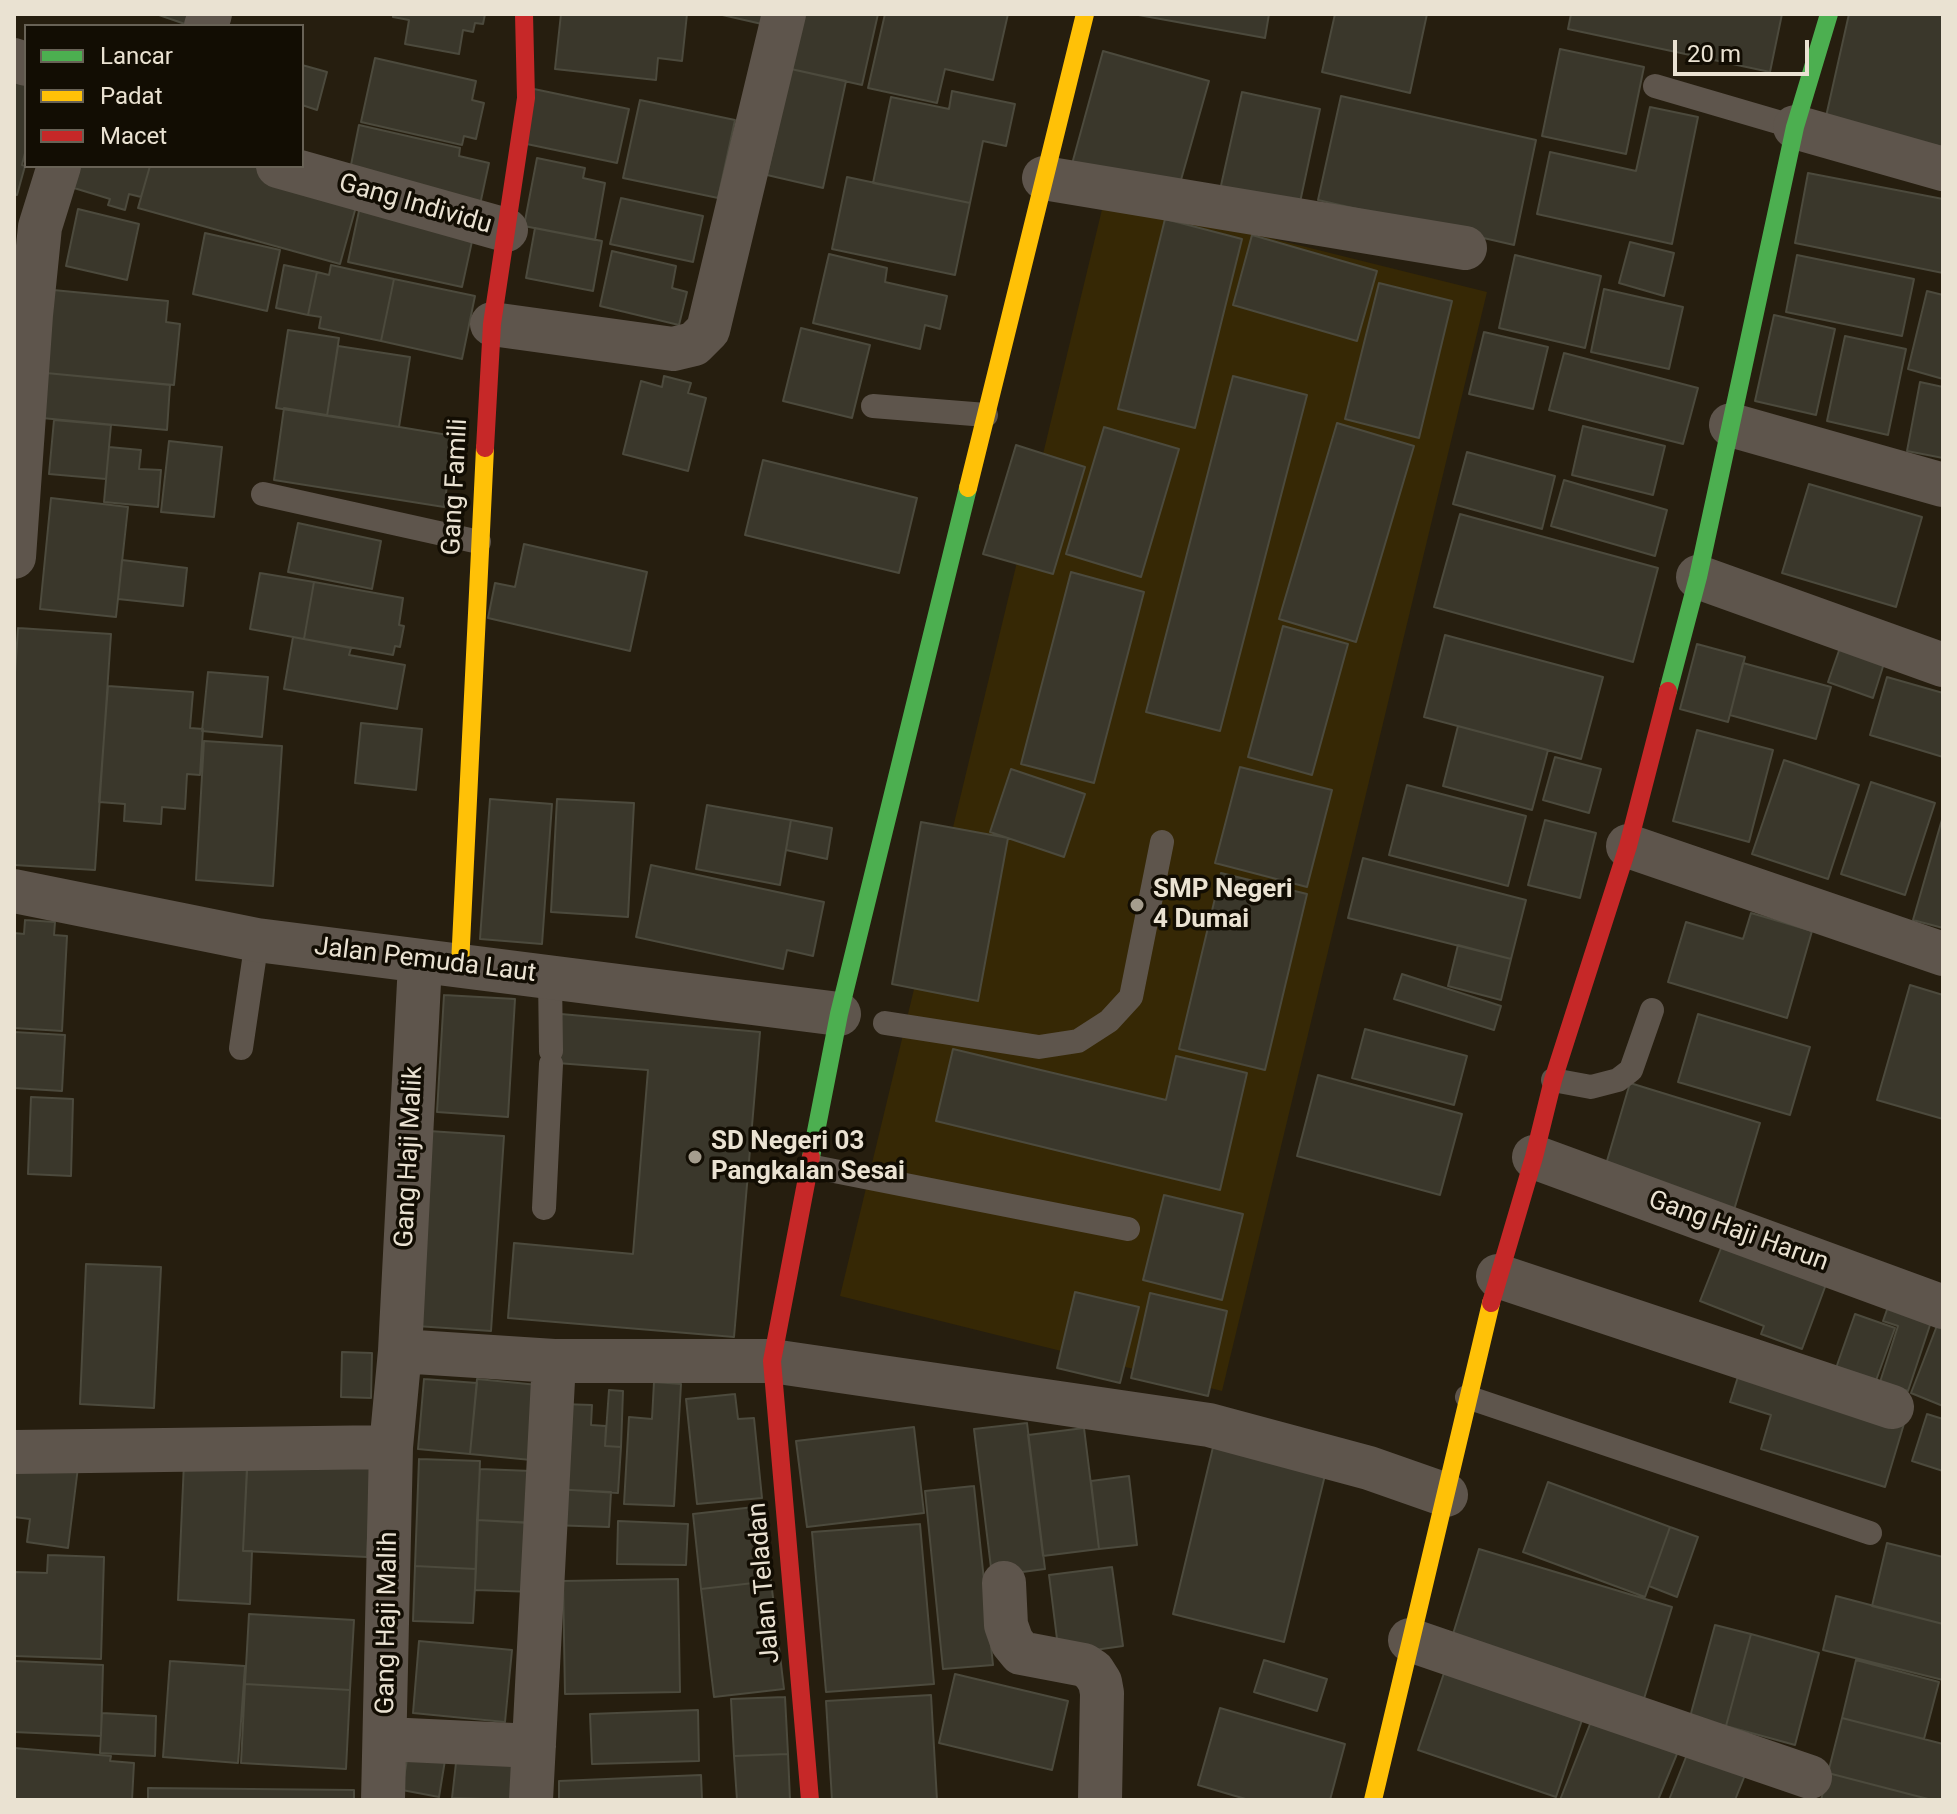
<!DOCTYPE html>
<style>
body{margin:0}
#map{position:relative;width:1957px;height:1814px;overflow:hidden;background:#261e0f;font-family:Roboto,sans-serif}
canvas{display:block}
.frame{position:absolute;inset:0;border:16px solid #eae2d2;pointer-events:none}
.legend{position:absolute;left:24px;top:24px;width:280px;height:144px;box-sizing:border-box;background:#120d03;border:2px solid #686256;margin:0;padding:10px 14px;list-style:none;font-size:24px;color:#eae2d2}
.legend li{display:flex;align-items:center;gap:16px;height:40px}
.legend b{width:40px;border:2px solid #686256}
.scale{position:absolute;left:1673px;top:40px;width:136px;height:36px;box-sizing:border-box;border:4px solid #eae2d2;border-top:0;padding-left:10px;font-size:24px;line-height:28px;white-space:nowrap;color:#eae2d2;-webkit-text-stroke:6px #120d03;paint-order:stroke}
</style>
<div id="map">
<canvas width="1957" height="1814"></canvas>
<div class="frame"></div>
<ul class="legend">
<li><b style="height:10px;background:#4caf50"></b>Lancar</li>
<li><b style="height:10px;background:#ffc107"></b>Padat</li>
<li><b style="height:10px;background:#c62828"></b>Macet</li>
</ul>
<div class="scale">20 m</div>
</div>
<script>
const g = document.querySelector('canvas').getContext('2d');
g.lineJoin = 'round';
function fill(path, color) { g.fillStyle = color; g.fill(path, 'evenodd'); }
const shape = rows => new Path2D(rows.map(r => 'M' + r).join(''));
function stroke(path, color, width, dash) { g.strokeStyle = color; g.lineWidth = width; g.lineCap = dash ? 'butt' : 'round'; g.setLineDash(dash || []); g.stroke(path); }
function drawText(font, color, halo, rows, align = 'center') {
  g.font = font + ' Roboto,sans-serif'; g.lineWidth = 7; g.setLineDash([]); g.textBaseline = 'middle'; g.strokeStyle = halo; g.fillStyle = color; for (const [text, x, y, turn = 0] of rows) {
    g.save(); g.translate(x, y); g.rotate((+turn || 0) * Math.PI / 180); g.textAlign = isNaN(turn) ? turn : align; if (halo) g.strokeText(text, 0, 0); g.fillText(text, 0, 0); g.restore();
  }
}
const built = shape([
 [1105,197,1487,292,1222,1391,840,1296]
]);
const building = shape([
 [156,14,189,14,185,24,156,14],
 [393,14,485,14,483,24,475,23,473,32,463,30,459,54,405,44,409,20,393,17,393,14],
 [561,14,687,14,682,61,658,58,656,80,555,69,561,14],
 [718,14,778,14,775,27,718,14],
 [803,14,878,14,862,85,791,69,803,14],
 [885,14,1008,14,993,80,945,69,937,103,868,88,885,14],
 [1133,14,1269,14,1265,38,1133,14],
 [1335,14,1427,14,1410,93,1322,72,1335,14],
 [1571,14,1782,14,1770,72,1568,29,1571,14],
 [1849,14,1943,14,1943,147,1825,121,1849,14],
 [1560,49,1644,67,1626,154,1542,136,1560,49],
 [1103,51,1209,81,1177,194,1072,164,1103,51],
 [375,58,476,81,472,100,484,103,476,139,464,136,462,145,361,122,375,58],
 [302,65,327,72,317,110,302,105,302,65],
 [791,69,846,81,823,188,767,175,791,69],
 [14,79,26,83,26,149,22,165,25,166,17,195,14,194,14,79],
 [534,89,629,109,617,163,522,143,534,89],
 [952,91,1015,104,1006,146,983,141,970,203,873,183,891,97,949,109,952,91],
 [1242,92,1320,109,1299,207,1220,190,1242,92],
 [1341,96,1536,140,1514,245,1318,200,1341,96],
 [640,100,735,120,718,198,623,178,640,100],
 [1650,107,1698,117,1672,244,1537,214,1550,152,1636,171,1650,107],
 [359,125,460,148,459,156,489,163,478,214,347,185,359,125],
 [537,158,585,168,583,178,605,183,595,240,524,226,537,158],
 [80,166,150,166,141,197,129,194,125,210,108,205,110,199,74,188,80,166],
 [150,166,252,166,359,196,340,264,138,208,150,166],
 [1808,173,1943,199,1943,273,1795,243,1808,173],
 [847,177,970,203,955,275,832,249,847,177],
 [362,197,476,223,462,287,348,262,362,197],
 [621,198,703,216,693,262,610,244,621,198],
 [78,209,139,224,127,280,66,266,78,209],
 [1165,219,1242,239,1195,428,1118,409,1165,219],
 [535,228,602,241,593,291,526,278,535,228],
 [205,233,280,250,267,311,193,294,205,233],
 [1252,235,1377,271,1357,341,1233,305,1252,235],
 [1630,242,1674,253,1664,296,1619,283,1630,242],
 [612,251,676,266,672,288,687,292,679,325,600,306,612,251],
 [829,254,887,268,885,282,947,296,940,329,925,325,920,349,813,323,829,254],
 [1515,255,1601,276,1585,348,1499,328,1515,255],
 [1797,255,1914,279,1902,336,1786,312,1797,255],
 [284,265,317,272,308,315,276,308,284,265],
 [331,265,394,279,381,341,319,328,321,317,308,315,317,272,329,275,331,265],
 [394,279,475,296,462,359,381,341,394,279],
 [1379,283,1452,301,1419,438,1345,419,1379,283],
 [1604,289,1683,307,1669,369,1591,352,1604,289],
 [53,290,168,301,166,322,180,324,174,385,46,373,53,290],
 [1927,291,1943,295,1943,379,1908,369,1927,291],
 [1774,315,1835,329,1816,415,1755,401,1774,315],
 [801,328,870,345,852,418,783,401,801,328],
 [288,330,339,338,327,416,276,408,288,330],
 [1484,332,1548,347,1533,409,1469,394,1484,332],
 [1845,336,1906,349,1888,435,1827,421,1845,336],
 [338,346,410,357,399,427,327,416,338,346],
 [1564,353,1698,388,1683,444,1549,410,1564,353],
 [46,373,170,385,167,430,42,418,46,373],
 [664,376,691,383,688,393,706,398,688,471,623,454,641,381,662,387,664,376],
 [1233,376,1307,395,1220,731,1146,712,1233,376],
 [1920,382,1943,387,1943,458,1907,451,1920,382],
 [284,408,454,436,444,507,274,480,284,408],
 [54,420,111,425,106,479,49,474,54,420],
 [1337,423,1414,446,1356,642,1279,619,1337,423],
 [1583,426,1665,446,1653,495,1572,475,1583,426],
 [1104,427,1179,449,1141,577,1066,554,1104,427],
 [169,441,222,447,214,517,161,512,169,441],
 [1016,445,1085,467,1053,574,983,554,1016,445],
 [109,447,141,450,139,469,161,470,158,507,104,502,109,447],
 [1467,452,1555,476,1542,529,1453,504,1467,452],
 [763,460,917,498,899,573,745,535,763,460],
 [1564,480,1667,510,1655,556,1551,526,1564,480],
 [1809,484,1922,517,1896,607,1782,573,1809,484],
 [51,498,128,507,116,617,40,609,51,498],
 [1460,514,1658,568,1633,662,1434,607,1460,514],
 [298,523,381,541,372,589,288,572,298,523],
 [524,544,647,572,630,651,488,618,495,583,515,587,524,544],
 [122,560,187,568,183,606,118,599,122,560],
 [1071,572,1144,592,1094,783,1021,764,1071,572],
 [260,573,314,582,304,639,250,629,260,573],
 [314,582,403,598,399,625,404,626,400,647,395,646,393,655,304,639,314,582],
 [1283,626,1348,644,1312,775,1248,757,1283,626],
 [18,628,111,634,95,870,14,865,14,688,18,628],
 [1445,635,1603,677,1581,759,1424,717,1445,635],
 [293,637,351,648,349,655,405,665,397,709,284,689,293,637],
 [1842,642,1886,657,1873,698,1828,682,1842,642],
 [1697,644,1745,657,1728,722,1680,709,1697,644],
 [1743,663,1831,687,1816,739,1730,715,1743,663],
 [208,672,268,677,262,737,202,731,208,672],
 [1887,677,1943,693,1943,757,1870,735,1887,677],
 [108,686,193,692,190,728,203,729,200,775,187,774,185,809,162,807,161,824,124,821,125,804,99,802,108,686],
 [361,723,422,729,416,790,355,783,361,723],
 [1458,726,1548,750,1532,810,1443,786,1458,726],
 [1697,730,1773,750,1749,842,1673,821,1697,730],
 [204,741,282,746,273,886,196,880,204,741],
 [1555,757,1601,769,1589,813,1543,800,1555,757],
 [1784,760,1859,785,1828,879,1752,854,1784,760],
 [1240,767,1332,790,1307,887,1215,863,1240,767],
 [1011,769,1085,794,1064,857,990,832,1011,769],
 [1871,782,1935,803,1905,895,1841,874,1871,782],
 [1407,785,1526,816,1508,886,1389,855,1407,785],
 [490,799,552,804,542,944,480,939,490,799],
 [557,799,634,803,628,917,551,912,557,799],
 [707,805,791,820,780,885,696,869,707,805],
 [1943,816,1943,928,1913,920,1943,816],
 [791,820,832,828,827,859,786,850,791,820],
 [1545,820,1596,833,1580,898,1528,885,1545,820],
 [921,822,1008,838,978,1001,892,984,921,822],
 [1363,858,1526,900,1511,959,1348,918,1363,858],
 [651,865,824,902,813,956,787,950,783,969,636,937,651,865],
 [1221,873,1307,894,1265,1070,1179,1049,1221,873],
 [1751,913,1812,931,1787,1018,1668,982,1686,922,1743,939,1751,913],
 [25,920,55,922,54,935,67,936,62,1031,14,1028,14,933,24,934,25,920],
 [1458,945,1511,959,1501,1000,1448,986,1458,945],
 [1402,974,1501,1006,1494,1030,1394,999,1402,974],
 [1910,985,1943,995,1943,1119,1877,1100,1910,985],
 [444,995,515,999,508,1117,437,1112,444,995],
 [561,1014,760,1032,734,1337,508,1318,514,1243,633,1254,648,1070,557,1063,561,1014],
 [1698,1014,1810,1047,1790,1115,1678,1082,1698,1014],
 [1365,1029,1467,1056,1454,1105,1352,1078,1365,1029],
 [14,1032,65,1035,62,1091,14,1088,14,1032],
 [953,1049,1166,1100,1176,1056,1247,1073,1220,1190,936,1121,953,1049],
 [1318,1075,1462,1114,1440,1195,1297,1156,1318,1075],
 [1630,1083,1760,1123,1734,1210,1604,1171,1630,1083],
 [31,1097,73,1099,71,1176,28,1174,31,1097],
 [429,1131,504,1136,491,1331,416,1326,429,1131],
 [1164,1195,1243,1214,1222,1300,1143,1280,1164,1195],
 [1725,1238,1828,1279,1802,1349,1761,1334,1764,1326,1700,1301,1725,1238],
 [86,1264,161,1267,154,1408,80,1404,86,1264],
 [1075,1292,1139,1307,1120,1383,1057,1368,1075,1292],
 [1150,1293,1227,1311,1208,1396,1131,1378,1150,1293],
 [1889,1304,1932,1319,1908,1391,1880,1382,1898,1326,1883,1321,1889,1304],
 [1855,1314,1895,1328,1874,1386,1835,1371,1855,1314],
 [1938,1323,1943,1326,1943,1406,1911,1393,1938,1323],
 [342,1352,372,1353,371,1398,341,1397,342,1352],
 [1741,1367,1906,1417,1885,1487,1761,1449,1771,1415,1730,1402,1741,1367],
 [424,1379,477,1383,470,1454,418,1449,424,1379],
 [477,1379,538,1385,531,1460,470,1454,477,1379],
 [654,1382,681,1384,674,1506,624,1504,629,1417,652,1419,654,1382],
 [609,1390,623,1391,621,1447,605,1446,609,1390],
 [735,1394,738,1419,754,1418,762,1498,697,1504,686,1399,735,1394],
 [561,1404,592,1405,591,1425,606,1426,605,1446,621,1447,618,1493,556,1489,561,1404],
 [1927,1414,1943,1419,1943,1471,1912,1461,1927,1414],
 [1027,1423,1045,1569,992,1576,974,1429,1027,1423],
 [914,1427,924,1513,807,1527,796,1441,914,1427],
 [1084,1428,1099,1549,1043,1556,1028,1435,1084,1428],
 [1214,1443,1326,1471,1284,1642,1173,1614,1214,1443],
 [248,1453,372,1459,367,1557,243,1551,248,1453],
 [79,1459,68,1548,27,1542,30,1519,14,1517,14,1461,79,1459],
 [419,1459,480,1461,476,1569,415,1566,419,1459],
 [184,1462,247,1466,243,1551,252,1551,250,1604,178,1600,184,1462],
 [480,1469,531,1471,529,1523,477,1520,480,1469],
 [1129,1476,1137,1545,1099,1549,1091,1481,1129,1476],
 [1548,1482,1670,1527,1645,1597,1523,1552,1548,1482],
 [974,1486,993,1665,943,1669,925,1491,974,1486],
 [551,1489,611,1492,609,1527,550,1525,551,1489],
 [763,1506,771,1581,701,1589,693,1514,763,1506],
 [477,1520,538,1523,536,1592,475,1590,477,1520],
 [618,1521,688,1524,686,1565,617,1564,618,1521],
 [920,1524,934,1684,826,1692,812,1532,920,1524],
 [1670,1527,1698,1537,1677,1597,1649,1586,1670,1527],
 [1887,1543,1943,1557,1943,1624,1872,1606,1887,1543],
 [1479,1549,1672,1607,1643,1702,1450,1644,1479,1549],
 [48,1555,104,1557,101,1659,14,1656,14,1572,47,1573,48,1555],
 [415,1566,476,1569,473,1623,413,1621,415,1566],
 [1112,1567,1123,1646,1059,1655,1049,1575,1112,1567],
 [678,1579,680,1692,565,1694,563,1581,678,1579],
 [771,1581,784,1689,714,1697,701,1589,771,1581],
 [1836,1596,1943,1624,1943,1680,1823,1650,1836,1596],
 [249,1614,354,1620,350,1690,245,1684,249,1614],
 [1715,1625,1751,1634,1726,1726,1690,1717,1715,1625],
 [1751,1634,1819,1653,1795,1745,1726,1726,1751,1634],
 [419,1641,512,1650,505,1722,413,1713,419,1641],
 [1264,1660,1327,1679,1317,1711,1254,1692,1264,1660],
 [1856,1660,1939,1682,1924,1739,1842,1718,1856,1660],
 [14,1661,103,1665,101,1736,14,1732,14,1661],
 [170,1661,245,1666,238,1763,163,1757,170,1661],
 [1445,1670,1583,1717,1556,1797,1418,1750,1445,1670],
 [955,1674,1068,1701,1052,1770,939,1743,955,1674],
 [245,1684,350,1690,346,1769,241,1763,245,1684],
 [931,1695,937,1800,832,1800,826,1701,931,1695],
 [785,1697,788,1754,734,1756,731,1699,785,1697],
 [1220,1708,1345,1744,1330,1800,1249,1800,1198,1785,1220,1708],
 [698,1710,699,1761,592,1764,590,1714,698,1710],
 [102,1713,156,1716,155,1756,100,1753,102,1713],
 [1594,1714,1679,1749,1658,1800,1560,1800,1594,1714],
 [1842,1718,1943,1744,1943,1800,1932,1800,1828,1773,1842,1718],
 [1692,1742,1749,1765,1735,1800,1669,1800,1692,1742],
 [409,1747,446,1754,439,1797,402,1790,409,1747],
 [14,1748,111,1756,110,1761,134,1763,132,1800,14,1800,14,1748],
 [457,1754,523,1764,518,1800,452,1798,457,1754],
 [788,1754,790,1800,737,1800,734,1756,788,1754],
 [1828,1773,1932,1800,1821,1800,1828,1773],
 [701,1775,702,1800,559,1800,559,1781,701,1775],
 [148,1788,354,1790,354,1800,148,1800,148,1788]
]);
const lane = shape([
 [1655,86,1795,127],
 [873,406,986,415],
 [263,494,479,542],
 [550,977,551,1051],
 [885,1023,1039,1047,1078,1041,1109,1021,1131,997,1162,842],
 [241,1048,257,940],
 [1553,1080,1591,1087,1618,1080,1631,1070,1652,1010],
 [809,1166,1128,1229],
 [544,1208,551,1064],
 [1467,1397,1870,1533]
]);
const street = shape([
 [206,26,210,14],
 [14,60,26,64],
 [1795,127,1943,169],
 [278,166,506,230],
 [1044,178,1465,248],
 [492,324,673,349,694,344,708,330,784,14],
 [1731,425,1943,485],
 [14,557,31,315,40,227,59,166],
 [1698,577,1943,665],
 [1628,846,1943,954],
 [14,891,257,940,839,1014],
 [1534,1157,1943,1307],
 [1498,1276,1892,1407],
 [400,1351,554,1361,772,1361,1209,1425,1369,1468,1446,1495],
 [14,1452,391,1447],
 [1004,1583,1006,1625,1012,1642,1021,1653,1084,1665,1093,1671,1100,1682,1102,1693,1100,1800],
 [1410,1640,1810,1777],
 [386,1739,534,1746],
 [383,1800,391,1447,400,1351,420,963],
 [531,1800,554,1361]
]);
const fast = shape([
 [1668,691,1698,577,1795,127,1829,14],
 [811,1157,839,1014,968,488]
]);
const slow = shape([
 [968,488,1085,14],
 [460,965,485,448],
 [1373,1800,1491,1303]
]);
const jam = shape([
 [485,448,492,324,526,98,524,14],
 [1491,1303,1534,1157,1553,1080,1628,846,1668,691],
 [810,1800,772,1361,811,1157]
]);
const markers = [
 [1137,905,8,"#a59d8e"],
 [695,1157,8,"#a59d8e"]
];
const streetNames = [
 ["Gang Individu",415,205,16],
 ["Gang Famili",456,487,-87],
 ["Jalan Pemuda Laut",425,961,7],
 ["Gang Haji Malik",410,1157,-87],
 ["Gang Haji Harun",1738,1232,20],
 ["Jalan Teladan",765,1583,-95],
 ["Gang Haji Malih",388,1623,-89]
];
const poiNames = [
 ["SMP Negeri",1153,890],
 ["4 Dumai",1153,920],
 ["SD Negeri 03",711,1142],
 ["Pangkalan Sesai",711,1172]
];
fill(built, '#362805');
fill(building, '#3a372b');
stroke(building, '#4c4a3d', 2);
stroke(lane, '#5e554c', 24);
stroke(street, '#5e554c', 44);
stroke(fast, '#4caf50', 18);
stroke(slow, '#ffc107', 18);
stroke(jam, '#c62828', 18);
for (const [x, y, r, color] of markers) { const dot = new Path2D(); dot.arc(x, y, r, 0, 2 * Math.PI); g.fillStyle = color; g.fill(dot); stroke(dot, '#120d03', 3); }
drawText('26px', '#eae2d2', '#120d03', streetNames);
drawText('bold 26px', '#eae2d2', '#120d03', poiNames, 'left');
</script>
